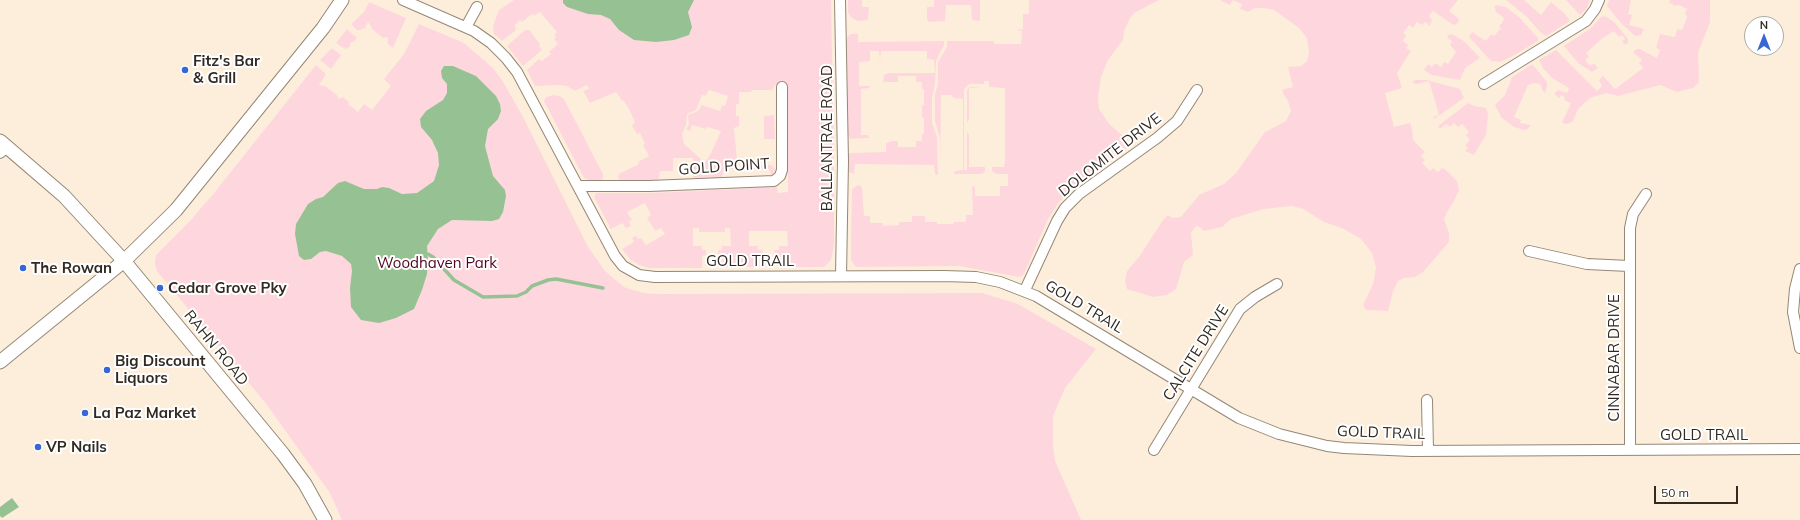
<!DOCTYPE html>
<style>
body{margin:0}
#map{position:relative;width:1800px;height:520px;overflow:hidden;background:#fdeedb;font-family:Mulish,sans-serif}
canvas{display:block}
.north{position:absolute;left:1744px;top:16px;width:40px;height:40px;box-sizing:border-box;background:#fff;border:1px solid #acaaa7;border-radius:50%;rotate:0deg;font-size:11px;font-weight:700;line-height:16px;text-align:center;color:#302a23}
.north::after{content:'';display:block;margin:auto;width:14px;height:18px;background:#3767d6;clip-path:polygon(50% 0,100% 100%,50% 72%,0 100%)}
.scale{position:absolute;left:1654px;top:486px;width:84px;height:18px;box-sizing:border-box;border:2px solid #302a23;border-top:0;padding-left:5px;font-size:12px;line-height:14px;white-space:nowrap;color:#302a23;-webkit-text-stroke:3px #fff;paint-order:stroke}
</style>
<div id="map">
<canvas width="1800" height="520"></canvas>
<div class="north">N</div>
<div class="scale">50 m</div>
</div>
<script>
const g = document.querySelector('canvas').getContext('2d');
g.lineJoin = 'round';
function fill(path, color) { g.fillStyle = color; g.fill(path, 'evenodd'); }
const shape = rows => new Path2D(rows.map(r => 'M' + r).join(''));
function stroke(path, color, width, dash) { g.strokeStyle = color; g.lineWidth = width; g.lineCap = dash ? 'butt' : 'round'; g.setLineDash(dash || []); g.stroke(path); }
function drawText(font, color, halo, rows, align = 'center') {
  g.font = font + ' Mulish,sans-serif'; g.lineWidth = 4; g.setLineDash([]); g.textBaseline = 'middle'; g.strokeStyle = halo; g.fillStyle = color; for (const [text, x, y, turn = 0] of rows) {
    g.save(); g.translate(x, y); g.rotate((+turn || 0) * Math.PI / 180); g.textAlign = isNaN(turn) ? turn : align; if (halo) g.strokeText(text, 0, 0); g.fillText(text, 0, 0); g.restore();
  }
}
const green = shape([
 [514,0,831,0,834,161,834,245,831,260,824,267,779,267,778,254,775,253,774,250,779,250,779,246,788,246,787,231,749,231,749,246,758,246,758,250,763,250,762,253,758,255,758,267,724,267,722,255,718,255,718,250,722,250,722,246,731,246,730,228,725,228,725,232,699,232,699,228,693,228,693,246,702,246,702,250,706,250,706,255,702,256,702,268,649,268,639,265,630,259,622,249,634,242,632,238,636,236,638,239,641,238,646,245,665,234,661,228,655,231,647,218,651,215,645,203,627,212,632,220,629,222,631,226,626,228,622,223,611,229,594,197,596,193,651,193,777,187,778,193,788,192,787,85,775,85,772,90,752,90,751,92,739,92,739,104,736,104,736,116,739,116,739,126,734,128,737,160,734,160,734,163,738,167,772,165,775,169,774,175,771,175,769,169,724,169,722,177,693,178,693,175,697,174,710,155,721,131,707,127,706,129,692,125,690,131,686,129,689,125,688,115,698,111,702,105,720,111,722,105,725,106,728,96,709,90,706,95,707,96,702,95,696,110,687,114,686,125,682,134,684,144,701,159,696,172,693,173,693,158,673,158,673,171,660,171,659,178,654,182,621,181,618,178,619,174,639,164,638,162,649,156,643,145,645,144,640,133,637,134,632,126,635,122,628,107,623,100,622,101,616,92,590,103,583,91,589,89,587,85,575,91,567,86,559,85,535,86,527,70,539,59,542,61,551,54,549,52,558,44,554,39,556,37,554,35,557,32,540,12,534,16,532,14,522,22,520,20,515,25,516,30,502,41,494,34,493,26,499,10],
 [848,0,862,0,862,7,869,7,868,20,858,21,852,18,848,13],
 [934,0,980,0,980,20,979,21,972,20,971,5,946,5,945,21,929,22,927,19,927,7,934,7],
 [1029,0,1159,0,1134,13,1129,20,1124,31,1123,40,1108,60,1101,77,1098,97,1099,109,1109,124,1128,140,1129,147,1078,182,1059,202,1048,219,1024,274,1020,277,959,266,856,267,851,260,851,235,852,189,856,186,860,185,862,187,864,216,870,216,870,223,883,223,883,226,899,225,899,222,912,222,912,216,925,216,925,222,937,222,937,224,953,224,954,222,966,222,966,215,973,215,972,186,975,187,975,196,1000,196,1000,186,1008,186,1008,174,996,174,992,171,992,167,1004,167,1005,160,1005,88,989,87,989,81,984,81,984,84,969,84,964,89,964,170,967,170,967,90,970,87,984,87,969,88,969,120,967,123,967,132,969,135,969,167,985,167,985,171,982,174,954,174,955,171,963,170,963,99,954,98,951,95,941,95,940,175,940,138,935,121,935,95,938,83,938,62,947,47,947,41,994,41,994,44,1021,44,1022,31,1016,30,1023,29,1023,14,1029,14],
 [1220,0,1458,0,1449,11,1458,18,1459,21,1456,25,1452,24,1433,11,1429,16,1432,20,1430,26,1425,22,1422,25,1417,22,1413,28,1409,25,1403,33,1406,35,1403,41,1408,45,1406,48,1411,51,1397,73,1402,88,1385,93,1394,127,1410,123,1412,129,1413,140,1425,152,1421,156,1425,160,1422,163,1430,171,1433,168,1438,172,1442,168,1446,170,1457,181,1459,190,1454,201,1447,212,1444,219,1449,233,1449,242,1423,272,1415,277,1404,278,1398,281,1393,291,1388,311,1366,310,1363,305,1373,284,1376,268,1372,253,1360,238,1342,228,1324,222,1303,209,1292,206,1264,209,1247,214,1231,219,1222,227,1204,231,1200,227,1196,226,1191,233,1193,255,1184,262,1176,289,1167,295,1153,297,1127,289,1125,281,1127,271,1139,257,1163,220,1168,215,1173,218,1181,217,1199,195,1224,184,1236,173,1265,132,1286,121,1291,111,1288,101,1284,95,1282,90,1293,87,1288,67,1301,66,1307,61,1309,52,1307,38,1299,28,1274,10,1264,8,1255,8,1248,12,1240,9,1242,4,1233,0,1230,5],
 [1506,0,1524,0,1541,15,1551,2,1565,14,1570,21,1546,36,1540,32,1527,17],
 [1566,0,1590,0,1587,8,1580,15],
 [1609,0,1631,0,1628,14,1632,15,1629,25,1644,29,1641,35,1635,36,1621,23,1607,6],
 [1670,0,1710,0,1710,22,1698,53,1699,82,1693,88,1677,92,1660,85,1618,96,1606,93,1590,98,1578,109,1573,121,1568,124,1562,123,1571,103,1564,100,1565,97,1561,95,1559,98,1554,94,1558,90,1567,93,1569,88,1552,78,1543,68,1539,60,1556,50,1597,91,1602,86,1599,80,1603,76,1615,89,1643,68,1639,63,1642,60,1633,52,1637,49,1640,49,1657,58,1660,50,1656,48,1660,34,1675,37,1677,29,1682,30,1687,17,1685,13,1687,9,1679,5,1673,6,1673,4,1669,3],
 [369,2,406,18,393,48,388,44,388,38,385,37,383,38,372,29,369,23,367,23,365,28,360,30,357,30,351,24,364,12],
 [1497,5,1506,7,1520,18,1538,38,1538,41,1511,57,1500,62,1491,61,1469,37,1472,32,1486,41,1491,34,1494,36,1501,28,1499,26,1502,23,1504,18,1495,11,1496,10,1494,7],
 [1602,16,1607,17,1615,23,1628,39,1628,42,1627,44,1624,44,1622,41,1625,39,1622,35,1619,37,1614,31,1604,37,1586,53,1589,57,1585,60,1590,66,1594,63,1598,68,1592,72,1578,63,1564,46,1591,28],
 [419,24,464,43,493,68,502,80,522,115,588,247,605,271,624,287,643,293,658,294,982,293,1018,304,1096,349,1065,388,1053,416,1053,445,1055,461,1081,520,342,520,330,493,267,405,157,271,155,263,156,255,189,222,214,193,316,65,326,74,319,85,325,86,337,95,339,99,343,97,349,102,348,104,358,112,364,104,372,110,391,86,384,79,404,54],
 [347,29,357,38,354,41,350,43,350,47,345,49,336,43],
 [525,30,529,30,540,44,539,46,542,50,523,66,507,46],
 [851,34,858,34,858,42,944,41,944,45,936,61,935,84,932,98,932,123,937,137,938,175,935,174,934,165,855,164,854,174,849,172,848,155,850,153,886,152,886,143,892,141,898,141,898,147,916,147,916,141,922,141,922,134,924,134,924,118,922,117,922,105,924,105,924,89,922,89,922,82,916,82,916,76,898,76,898,82,884,82,883,81,884,75,889,73,935,73,934,60,927,59,927,51,881,51,880,60,879,51,870,51,870,61,859,62,859,86,870,86,869,88,861,89,861,135,868,135,869,138,850,139,848,134,846,41,848,36],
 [1449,34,1454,35,1465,42,1480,58,1465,68,1460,80,1432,75,1424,70,1428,64,1432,67,1435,63,1441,67,1444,62,1448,64,1456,52,1450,45,1452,41,1447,38],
 [332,48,341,55,331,69,320,60],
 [1531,65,1533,65,1547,82,1547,87,1545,93,1542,90,1541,85,1539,84,1534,83,1528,85,1514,117,1521,120,1520,123,1531,125,1528,129,1524,130,1514,127,1501,117,1495,105,1505,95,1512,77],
 [1415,80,1427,80,1460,89,1464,98,1434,119,1433,117,1439,115,1429,81,1417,84,1412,83],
 [554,95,562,97,565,101,603,174,603,178,601,181,591,181,584,178,544,101,546,97],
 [1468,103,1474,106,1486,108,1488,114,1486,135,1474,155,1465,151,1468,148,1465,145,1470,140,1466,135,1469,132,1462,124,1458,127,1454,123,1450,127,1446,124,1440,129,1438,126],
 [774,115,775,139,764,139,764,116]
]);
const water = shape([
 [563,0,694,0,688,12,692,27,689,35,674,40,656,42,634,40,619,30,610,19,601,15,588,14,567,7,563,3],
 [444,66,453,66,476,76,496,96,500,104,501,111,498,119,488,129,485,146,493,176,505,190,506,196,503,212,499,219,492,221,452,220,438,229,427,246,428,260,427,274,422,290,414,309,396,318,379,323,361,320,351,307,350,288,352,271,351,264,342,256,326,251,320,252,311,259,304,260,299,256,295,234,296,224,308,204,316,199,323,197,338,183,345,181,364,189,377,189,382,187,389,188,402,194,417,193,434,181,439,165,438,153,432,140,421,127,420,119,426,111,443,100,447,93,447,84,442,78,441,71],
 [12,498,19,507,2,518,0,516,0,507]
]);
const stream = shape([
 [428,254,433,257,454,280,483,297,517,296,526,292,532,286,548,280,556,279,603,288]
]);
const minor = shape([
 [403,0,474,31,491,43,506,58,517,72,615,256,623,266,639,275,655,277,944,276,976,277,1000,282,1036,296,1239,418,1279,434,1327,446,1344,448,1412,451,1800,449],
 [840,0,843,161,841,276],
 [466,27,477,7],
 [1484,84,1586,21,1595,9,1599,0],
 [0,153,6,148],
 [579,186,649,186,774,181,780,176,782,170,782,87],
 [1529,251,1587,264,1629,266],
 [1800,269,1795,289,1793,312,1800,348],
 [1025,290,1057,221,1065,208,1079,194,1157,138,1177,121,1197,90],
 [1427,400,1428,450],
 [1154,450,1240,309,1255,297,1277,284],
 [1630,450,1630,228,1633,214,1646,194]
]);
const tertiary = shape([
 [0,141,64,196,124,261,283,454,305,484,325,520],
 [0,362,124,261,176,210,323,28,342,0]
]);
const markers = [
 [185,70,4,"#3767d6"],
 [23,268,4,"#3767d6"],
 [160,288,4,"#3767d6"],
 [107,370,4,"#3767d6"],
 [85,413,4,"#3767d6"],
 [38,447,4,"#3767d6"]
];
const poiNames = [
 ["Fitz's Bar",193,61],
 ["& Grill",193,78],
 ["The Rowan",31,268],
 ["Cedar Grove Pky",168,288],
 ["Big Discount",115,361],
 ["Liquors",115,378],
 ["La Paz Market",93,413],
 ["VP Nails",46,447]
];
const streetNames = [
 ["BALLANTRAE ROAD",827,138,-90],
 ["DOLOMITE DRIVE",1110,155,-38],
 ["GOLD POINT",724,167,-4],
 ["GOLD TRAIL",750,261],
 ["GOLD TRAIL",1084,307,31],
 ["RAHN ROAD",216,348,51],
 ["CALCITE DRIVE",1196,353,-58],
 ["CINNABAR DRIVE",1614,358,-90],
 ["GOLD TRAIL",1381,433,2],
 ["GOLD TRAIL",1704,435]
];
const parkNames = [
 ["Woodhaven Park",437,263]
];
fill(green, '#fed7de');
fill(water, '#96c293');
stroke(stream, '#96c293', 3.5);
stroke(minor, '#948776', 12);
stroke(tertiary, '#948776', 15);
stroke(minor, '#fff', 10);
stroke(tertiary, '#fff', 13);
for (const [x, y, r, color] of markers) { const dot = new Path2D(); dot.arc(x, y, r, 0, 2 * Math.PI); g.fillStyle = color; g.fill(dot); stroke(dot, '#fff', 1.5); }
drawText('bold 15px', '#302a23', '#fff', poiNames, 'left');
drawText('15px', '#302a23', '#fff', streetNames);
drawText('15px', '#530321', '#fff', parkNames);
</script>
